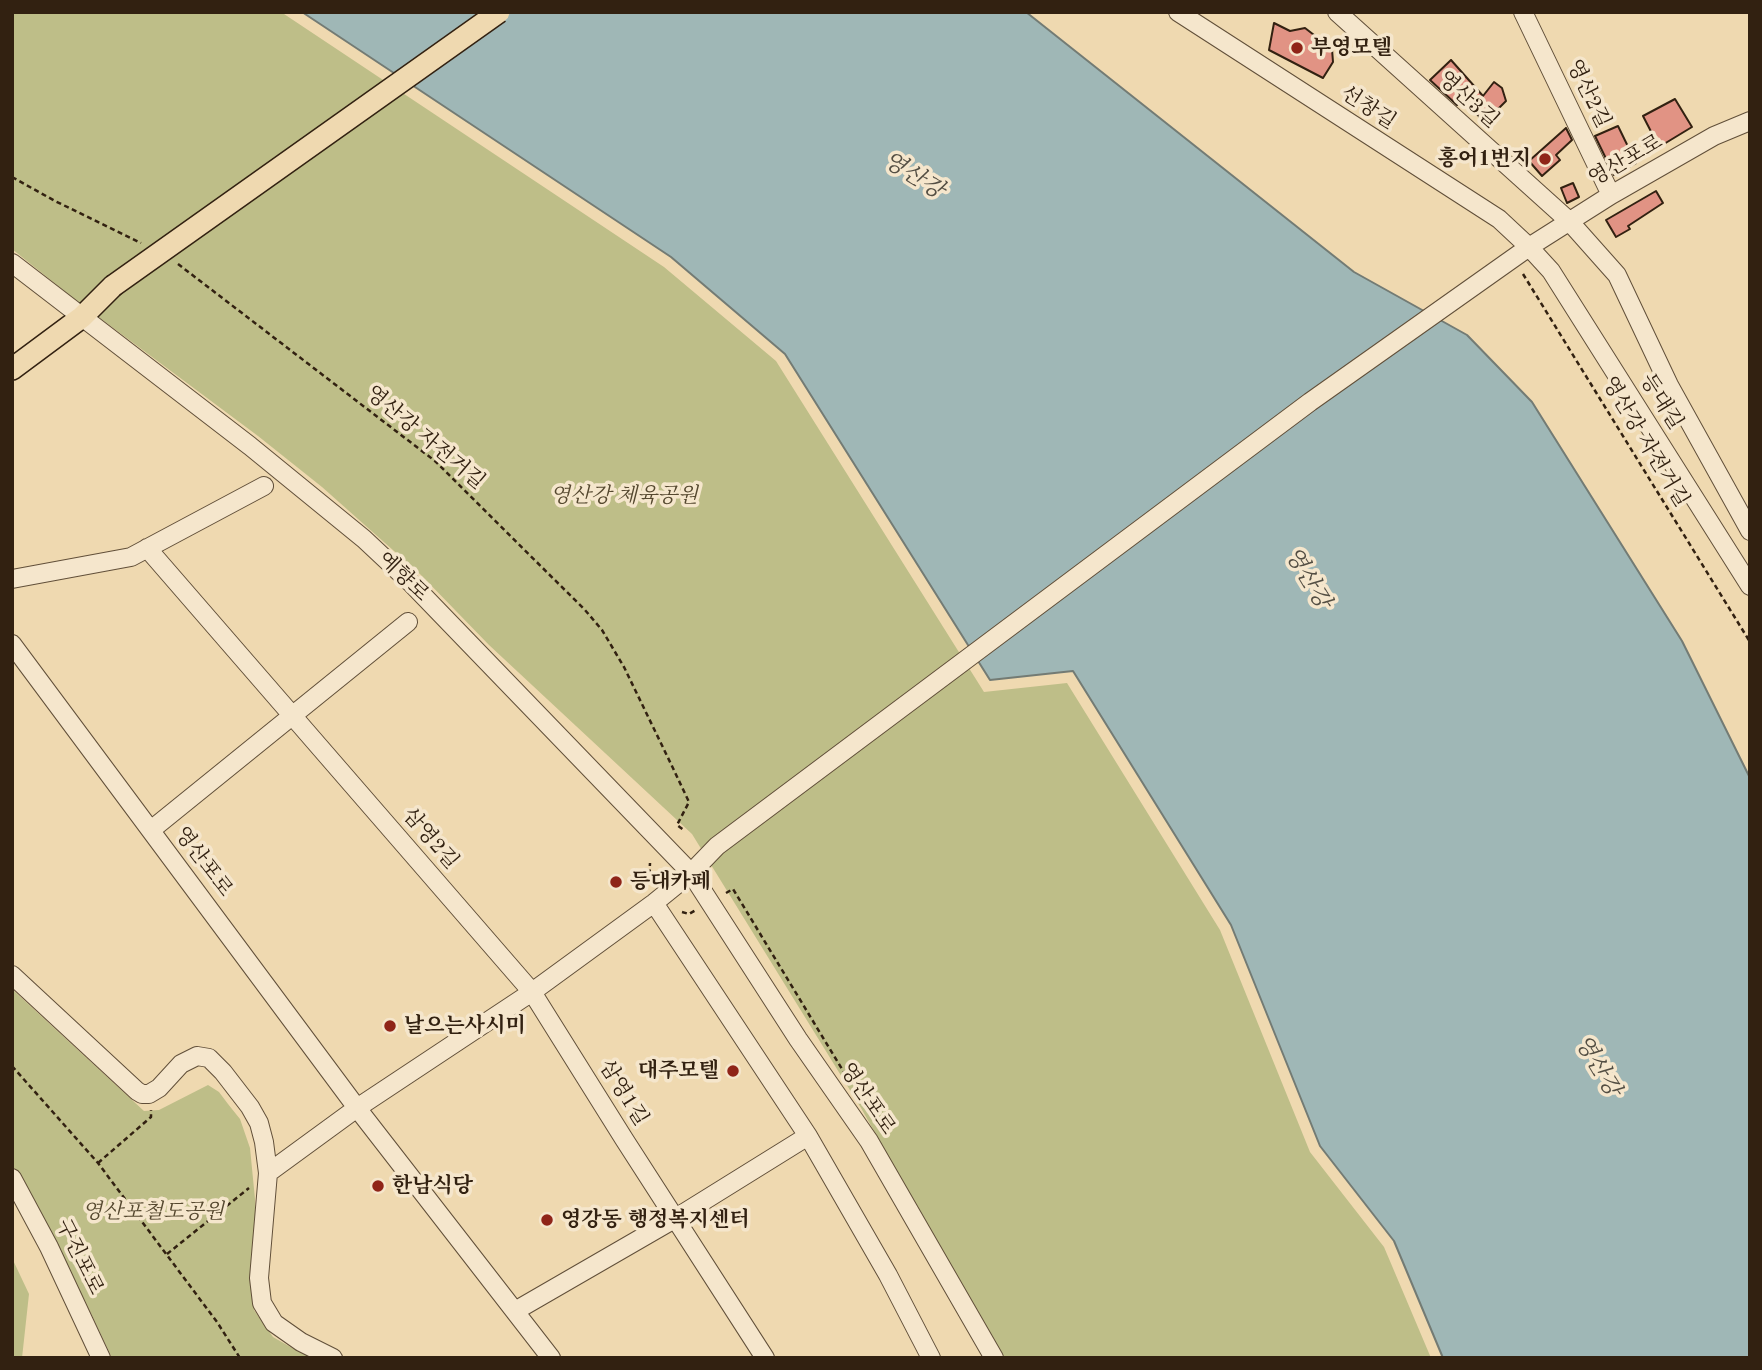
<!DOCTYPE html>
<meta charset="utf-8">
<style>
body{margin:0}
#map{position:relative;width:1762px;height:1370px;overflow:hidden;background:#efd9b0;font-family:"Old Standard TT",serif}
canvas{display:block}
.frame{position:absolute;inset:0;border:14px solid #322111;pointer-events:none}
</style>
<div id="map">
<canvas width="1762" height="1370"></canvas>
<div class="frame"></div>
</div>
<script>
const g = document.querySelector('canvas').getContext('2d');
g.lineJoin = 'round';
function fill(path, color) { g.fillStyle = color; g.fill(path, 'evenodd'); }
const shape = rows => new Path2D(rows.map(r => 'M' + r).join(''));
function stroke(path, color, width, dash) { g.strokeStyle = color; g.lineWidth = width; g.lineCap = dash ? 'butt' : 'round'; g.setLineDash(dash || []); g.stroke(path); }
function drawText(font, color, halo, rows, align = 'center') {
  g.font = font + ' "Old Standard TT","Noto Serif KR",serif'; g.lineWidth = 7; g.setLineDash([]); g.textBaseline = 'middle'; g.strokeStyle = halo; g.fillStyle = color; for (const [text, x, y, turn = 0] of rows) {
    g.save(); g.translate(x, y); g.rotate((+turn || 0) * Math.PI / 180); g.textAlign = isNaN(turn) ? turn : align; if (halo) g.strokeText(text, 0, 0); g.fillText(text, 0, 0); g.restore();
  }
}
const green = shape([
 [12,12,281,12,664,267,776,361,984,692,1067,683,1220,930,1310,1152,1384,1247,1431,1358,1002,1358,861,1108,692,834,489,645,421,575,322,487,258,436,73,298,12,249],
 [12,989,144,1111,159,1110,208,1085,219,1092,228,1104,240,1119,250,1148,255,1199,255,1266,252,1293,254,1310,273,1337,294,1349,314,1358,112,1358,86,1303,12,1164],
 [12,1258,29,1294,22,1358,12,1358]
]);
const water = shape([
 [302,12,1026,12,1354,272,1467,335,1532,402,1682,641,1750,778,1750,1358,1443,1358,1394,1241,1320,1146,1231,925,1073,671,990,680,785,354,671,257,302,12]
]);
const building = shape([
 [1274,23,1290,31,1305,28,1332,49,1333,62,1323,78,1269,50,1274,23],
 [1451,60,1483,96,1494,82,1502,88,1506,101,1485,122,1462,100,1457,105,1430,80,1451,60],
 [1675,99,1692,127,1659,147,1643,116,1675,99],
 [1618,126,1636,163,1614,175,1595,136,1618,126],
 [1566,128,1572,140,1556,155,1560,160,1542,176,1529,161,1566,128],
 [1573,183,1579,197,1567,203,1561,188,1573,183],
 [1656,191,1663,203,1628,226,1630,229,1616,237,1606,220,1656,191]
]);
const path = shape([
 [12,177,55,201,141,243],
 [178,264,435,461,585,610,602,630,624,667,671,764,689,802,677,825,685,831],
 [1523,274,1750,642],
 [649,883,650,863],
 [726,893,733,889,845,1074],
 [682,912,689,914,696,910],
 [12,1066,98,1163,217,1322,240,1358],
 [98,1163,151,1117,151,1110],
 [167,1254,249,1188]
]);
const minor = shape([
 [1178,12,1499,219,1529,247,1551,271,1750,586],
 [1337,12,1569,221,1617,275,1669,385,1750,531],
 [1523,12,1611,195],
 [12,263,250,446,364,539,412,584,691,873,798,1039,869,1141,994,1358],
 [147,548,532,992,624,1139,765,1358],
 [12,579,131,557,264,486],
 [12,644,357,1108,551,1358],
 [151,830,408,622],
 [654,903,808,1136,888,1275,931,1358],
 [12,975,137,1091,142,1094,149,1094,159,1088,181,1064,197,1056,209,1058,223,1072,250,1107,259,1123,264,1142,268,1173,259,1278,262,1303,274,1323,301,1342,333,1358],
 [268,1173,357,1108,532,992,654,903,691,873,717,846,1310,402,1529,247,1611,195,1714,136,1750,121],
 [12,1178,49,1247,101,1358],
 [515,1311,676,1218,808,1136]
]);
const major = shape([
 [12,369,82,317,113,286]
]);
const majorBridge = shape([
 [113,286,499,12]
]);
const markers = [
 [1297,48,7,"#8f2418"],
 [1545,159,7,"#8f2418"],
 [616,882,7,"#8f2418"],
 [390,1026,7,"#8f2418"],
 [733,1071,7,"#8f2418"],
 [378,1186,7,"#8f2418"],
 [547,1220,7,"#8f2418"]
];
const poiNames = [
 ["부영모텔",1311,48],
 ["홍어1번지",1531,159,"right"],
 ["등대카페",630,882],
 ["날으는사시미",404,1026],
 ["대주모텔",719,1071,"right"],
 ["한남식당",392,1186],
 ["영강동 행정복지센터",561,1220]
];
const streetNames = [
 ["영산2길",1588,94,64],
 ["영산3길",1468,100,42],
 ["선창길",1368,108,33],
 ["영산포로",1626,161,-30],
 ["등대길",1661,402,58],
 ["영산강 자전거길",425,438,40],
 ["영산강 자전거길",1645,442,59],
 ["예향로",403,577,44],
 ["삼영2길",430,839,49],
 ["영산포로",203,862,53],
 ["삼영1길",623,1093,58],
 ["영산포로",867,1099,56],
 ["구진포로",79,1257,64]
];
const parkNames = [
 ["영산강 체육공원",624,496],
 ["영산포철도공원",153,1212]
];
const waterNames = [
 ["영산강",913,176,32],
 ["영산강",1307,578,59],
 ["영산강",1597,1066,59]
];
fill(green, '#bebe88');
fill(water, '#9fb7b6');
stroke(water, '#737b74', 2);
fill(building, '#e19384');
stroke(building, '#322111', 2);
stroke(minor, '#614f39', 20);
stroke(major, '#322111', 24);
stroke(path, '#322111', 2.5, [5, 3.5]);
stroke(minor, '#f5e6cc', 18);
stroke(major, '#efd9b0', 21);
stroke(majorBridge, '#322111', 24, []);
stroke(majorBridge, '#efd9b0', 21);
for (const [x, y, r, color] of markers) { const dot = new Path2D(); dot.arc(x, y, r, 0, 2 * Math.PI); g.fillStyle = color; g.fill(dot); stroke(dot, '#f5e6cc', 2.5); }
drawText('bold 21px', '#322111', '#f5e6cc', poiNames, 'left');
drawText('21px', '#322111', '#f5e6cc', streetNames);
drawText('italic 21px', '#55482f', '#f5e6cc', parkNames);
drawText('italic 23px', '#534e43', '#f5e6cc', waterNames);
</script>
